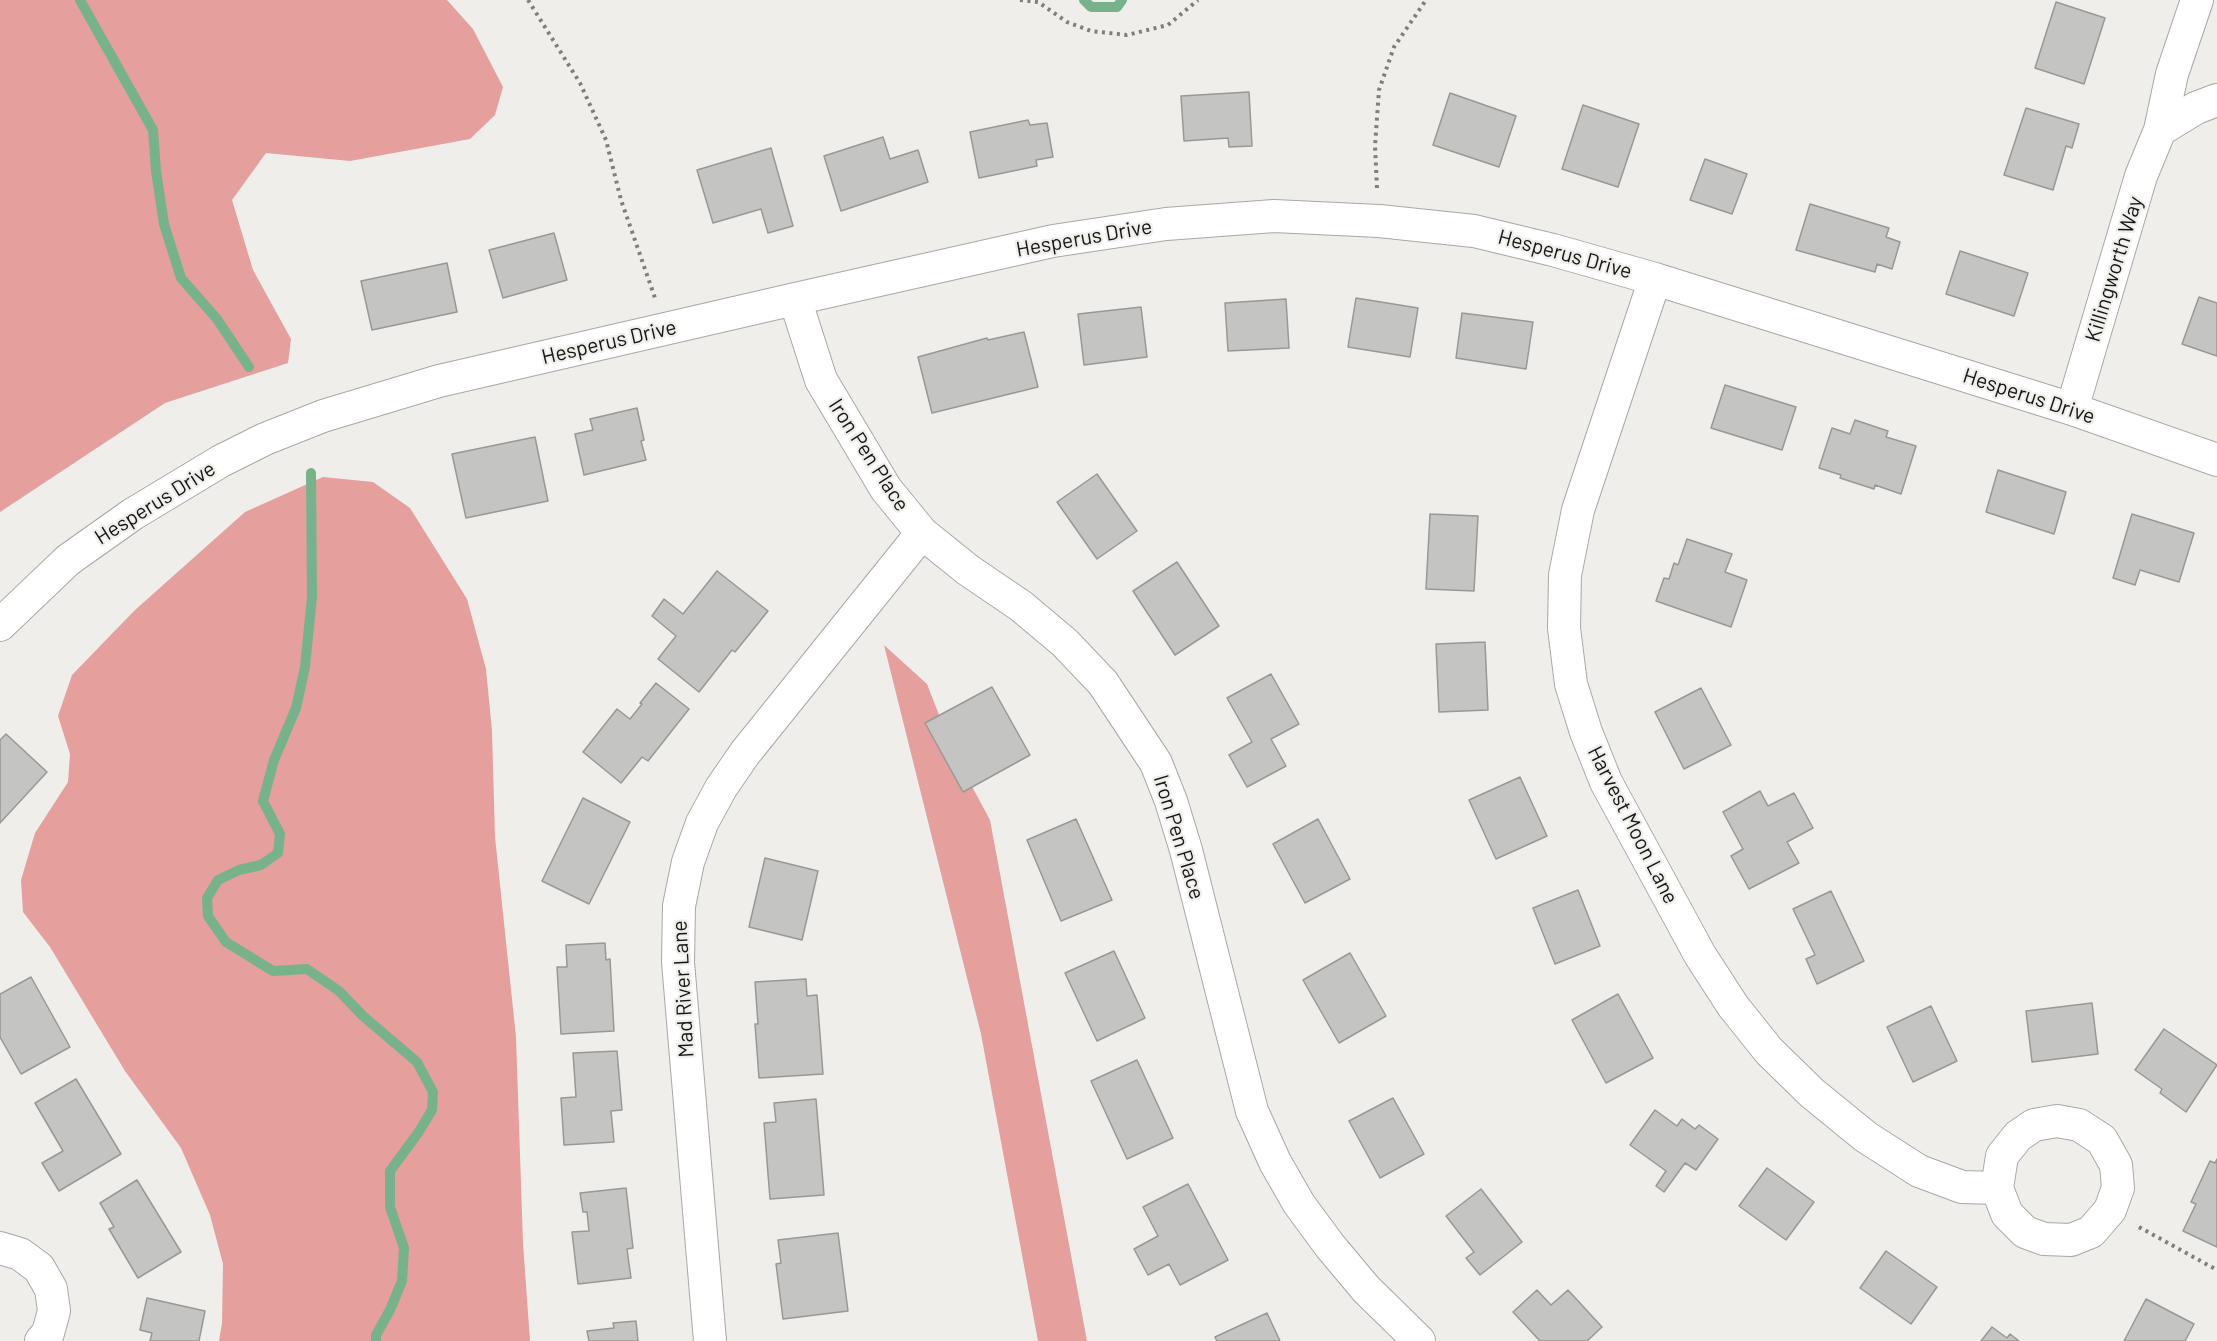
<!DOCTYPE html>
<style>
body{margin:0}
canvas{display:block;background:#efeeeb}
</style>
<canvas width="2217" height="1341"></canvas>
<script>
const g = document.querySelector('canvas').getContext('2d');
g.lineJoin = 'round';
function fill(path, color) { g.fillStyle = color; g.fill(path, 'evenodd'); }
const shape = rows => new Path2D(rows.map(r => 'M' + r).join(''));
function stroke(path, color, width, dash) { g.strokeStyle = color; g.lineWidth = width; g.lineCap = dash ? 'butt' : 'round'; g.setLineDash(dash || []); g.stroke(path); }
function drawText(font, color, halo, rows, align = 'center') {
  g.font = font + ' Barlow,sans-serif'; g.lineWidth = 4.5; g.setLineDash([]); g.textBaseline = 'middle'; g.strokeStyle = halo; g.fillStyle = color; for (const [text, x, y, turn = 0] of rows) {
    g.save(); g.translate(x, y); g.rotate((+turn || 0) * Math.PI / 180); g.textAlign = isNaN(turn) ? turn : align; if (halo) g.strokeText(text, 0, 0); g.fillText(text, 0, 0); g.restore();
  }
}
const forest = shape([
 [0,0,447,0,473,29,503,87,495,115,470,139,350,161,266,153,232,200,253,270,291,339,288,363,165,403,0,512],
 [323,477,373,482,410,508,467,599,486,669,492,731,495,837,516,1037,523,1243,530,1341,219,1341,222,1323,223,1264,210,1215,181,1148,125,1071,50,947,23,912,21,880,35,833,68,782,70,754,58,716,72,675,135,610,245,512],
 [884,645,927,684,954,753,990,820,1087,1341,1038,1341,981,1034]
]);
const stream = shape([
 [80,0,153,130,156,171,164,224,181,278,217,319,249,367],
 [1084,0,1091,7,1117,7,1122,0],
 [311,473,312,597,305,667,296,708,274,760,263,801,280,834,278,853,261,865,239,870,218,880,207,898,208,916,226,942,273,971,307,969,339,991,363,1016,417,1062,433,1092,432,1110,418,1133,390,1171,390,1207,404,1248,402,1281,390,1310,376,1335,376,1341]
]);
const building = shape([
 [2056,2,2105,18,2084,84,2035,68,2056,2],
 [1249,92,1252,146,1229,147,1228,138,1184,141,1181,96,1249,92],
 [1450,93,1516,116,1499,167,1433,145,1450,93],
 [1583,105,1639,124,1618,187,1562,169,1583,105],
 [2026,108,2079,124,2072,148,2066,146,2053,190,2004,175,2026,108],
 [1028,120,1030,125,1047,123,1053,157,1036,160,1037,166,979,178,970,132,1028,120],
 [883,137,890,159,918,150,928,182,841,211,824,156,883,137],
 [771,148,793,226,768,233,761,209,713,223,697,170,771,148],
 [1705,159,1747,174,1732,214,1690,200,1705,159],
 [1810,204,1889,228,1886,237,1900,242,1892,269,1877,264,1875,272,1796,250,1810,204],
 [554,233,567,280,503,298,489,250,554,233],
 [1960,251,2028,273,2014,316,1946,294,1960,251],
 [447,263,457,312,372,330,361,281,447,263],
 [2199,297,2217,303,2217,356,2182,344,2199,297],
 [1356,298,1418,308,1410,357,1348,347,1356,298],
 [1286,299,1289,348,1228,351,1225,303,1286,299],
 [1141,307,1147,357,1084,365,1078,314,1141,307],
 [1462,313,1533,322,1526,369,1456,358,1462,313],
 [1024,332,1038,387,932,413,918,357,987,338,988,340,1024,332],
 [1725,385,1796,407,1782,450,1711,428,1725,385],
 [637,408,644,440,641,441,646,460,584,475,575,434,593,430,590,419,637,408],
 [1855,420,1888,431,1886,437,1916,446,1901,494,1875,485,1874,489,1840,478,1841,475,1819,468,1832,428,1850,434,1855,420],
 [535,437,548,501,466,518,452,454,535,437],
 [1998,470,2066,492,2054,534,1986,512,1998,470],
 [1097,474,1137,531,1097,559,1057,502,1097,474],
 [1430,514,1478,516,1474,591,1426,589,1430,514],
 [2132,514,2194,533,2179,582,2140,570,2135,585,2113,578,2132,514],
 [1687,539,1732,554,1725,572,1747,580,1731,627,1656,601,1664,578,1669,579,1674,563,1678,565,1687,539],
 [1177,562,1219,626,1175,655,1133,591,1177,562],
 [717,571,768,611,735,652,732,650,699,692,658,659,676,636,652,616,664,599,683,614,717,571],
 [1485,642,1488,710,1439,712,1436,644,1485,642],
 [1271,674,1299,724,1271,739,1286,766,1247,787,1229,755,1252,742,1227,698,1271,674],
 [656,683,689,709,648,761,642,757,621,783,583,752,617,709,630,719,642,704,640,703,656,683],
 [992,687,1030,755,963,792,925,723,992,687],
 [1701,688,1731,745,1684,769,1655,712,1701,688],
 [6,734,47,772,0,823,0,740,6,734],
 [1520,777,1547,836,1496,859,1469,800,1520,777],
 [1760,791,1768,806,1794,793,1813,828,1787,842,1799,863,1749,889,1731,856,1743,849,1723,812,1760,791],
 [583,798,630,822,589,904,542,881,583,798],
 [1076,819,1112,900,1061,921,1027,840,1076,819],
 [1318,819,1350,879,1305,903,1273,844,1318,819],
 [765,858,818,871,802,940,749,927,765,858],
 [1578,890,1600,946,1555,964,1533,908,1578,890],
 [1831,891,1864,961,1817,984,1806,959,1815,955,1793,909,1831,891],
 [605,943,606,960,610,959,614,1031,561,1034,557,967,567,967,566,945,605,943],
 [1114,951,1145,1018,1097,1041,1065,973,1114,951],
 [1350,953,1386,1016,1339,1043,1303,980,1350,953],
 [31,977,70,1047,21,1074,0,1037,0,994,31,977],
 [806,979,807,996,817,995,823,1074,759,1078,755,1024,758,1024,755,982,806,979],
 [1618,994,1653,1058,1606,1083,1572,1020,1618,994],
 [2092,1003,2098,1054,2032,1062,2026,1011,2092,1003],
 [1931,1006,1957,1061,1913,1082,1887,1027,1931,1006],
 [2164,1029,2217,1065,2186,1112,2160,1093,2162,1089,2135,1070,2164,1029],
 [617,1051,622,1110,611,1111,614,1142,564,1145,561,1098,576,1097,573,1053,617,1051],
 [1137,1060,1173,1138,1127,1159,1091,1081,1137,1060],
 [76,1079,121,1154,59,1191,42,1163,63,1151,35,1103,76,1079],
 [1393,1098,1424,1154,1380,1178,1349,1121,1393,1098],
 [816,1099,824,1195,770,1199,764,1123,776,1122,774,1103,816,1099],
 [1655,1110,1677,1126,1682,1119,1695,1129,1699,1125,1718,1139,1696,1170,1685,1163,1664,1192,1656,1186,1666,1171,1630,1145,1655,1110],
 [2217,1159,2217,1247,2183,1231,2196,1204,2191,1202,2210,1161,2215,1163,2217,1159],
 [1767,1168,1814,1202,1786,1240,1739,1206,1767,1168],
 [137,1180,181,1252,138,1278,109,1229,114,1227,100,1203,137,1180],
 [1188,1184,1228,1260,1180,1285,1169,1264,1148,1275,1134,1249,1158,1236,1143,1207,1188,1184],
 [626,1188,633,1248,627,1249,631,1278,578,1284,572,1232,589,1231,587,1212,583,1212,580,1193,626,1188],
 [1481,1189,1522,1242,1480,1275,1466,1258,1474,1252,1446,1216,1481,1189],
 [838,1233,848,1311,783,1319,776,1264,781,1263,778,1240,838,1233],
 [1886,1251,1937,1287,1911,1324,1860,1288,1886,1251],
 [1537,1290,1551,1305,1568,1290,1602,1327,1587,1341,1540,1341,1513,1312,1537,1290],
 [147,1298,205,1311,199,1341,150,1341,152,1333,140,1330,147,1298],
 [2146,1299,2194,1324,2185,1341,2124,1341,2146,1299],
 [1267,1313,1280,1341,1217,1341,1215,1337,1267,1313],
 [636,1321,638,1341,589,1341,587,1331,614,1328,613,1323,636,1321],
 [1992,1327,2007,1338,2010,1334,2019,1341,1981,1341,1992,1327]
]);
const path = shape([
 [528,0,580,83,606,140,621,200,655,298],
 [1020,0,1038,2,1067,22,1091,31,1127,35,1168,25,1198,0],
 [1377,188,1375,146,1379,90,1394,47,1426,0],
 [2139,1227,2217,1270]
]);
const street = shape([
 [2160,130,2196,108,2217,100],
 [1655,279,1578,510,1565,575,1564,628,1571,684,1586,732,1606,782,1700,955,1733,1006,1769,1051,1812,1093,1866,1137,1919,1171,1962,1187,1997,1188,2007,1214,2025,1232,2044,1239,2071,1240,2091,1232,2110,1210,2118,1188,2116,1165,2102,1140,2079,1125,2057,1121,2034,1125,2018,1136,2002,1156,1997,1188],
 [795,299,821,380,886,489,922,533,968,570,1021,606,1065,643,1103,683,1156,763,1171,801,1186,850,1252,1111,1275,1162,1299,1204,1330,1246,1366,1289,1419,1341],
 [2072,409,2141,176,2160,130,2172,74,2197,0],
 [0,625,68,560,133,514,221,461,265,439,323,416,439,381,795,299,1053,241,1166,224,1274,216,1379,221,1474,231,1553,250,1655,279,2072,409,2217,460],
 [0,1248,20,1254,39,1268,51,1289,54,1311,48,1333,41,1341],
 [710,1341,678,962,679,906,688,862,702,823,721,788,745,753,922,533]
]);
const streetNames = [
 ["Hesperus Drive",1084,238,-10],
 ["Hesperus Drive",1565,254,15],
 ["Killingworth Way",2114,269,-73],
 ["Hesperus Drive",609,342,-13],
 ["Hesperus Drive",2029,396,18],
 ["Iron Pen Place",869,455,57],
 ["Hesperus Drive",155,503,-32],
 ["Harvest Moon Lane",1633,825,63],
 ["Iron Pen Place",1179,837,73],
 ["Mad River Lane",683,989,-93]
];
fill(forest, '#e59f9d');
stroke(stream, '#78b28b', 10);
fill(building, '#c4c5c2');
stroke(building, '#989895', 1.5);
stroke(street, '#a9a8a5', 34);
stroke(path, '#7f7e7c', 4, [3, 4.5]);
stroke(street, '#fff', 32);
drawText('21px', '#151514', '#efeeeb', streetNames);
</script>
